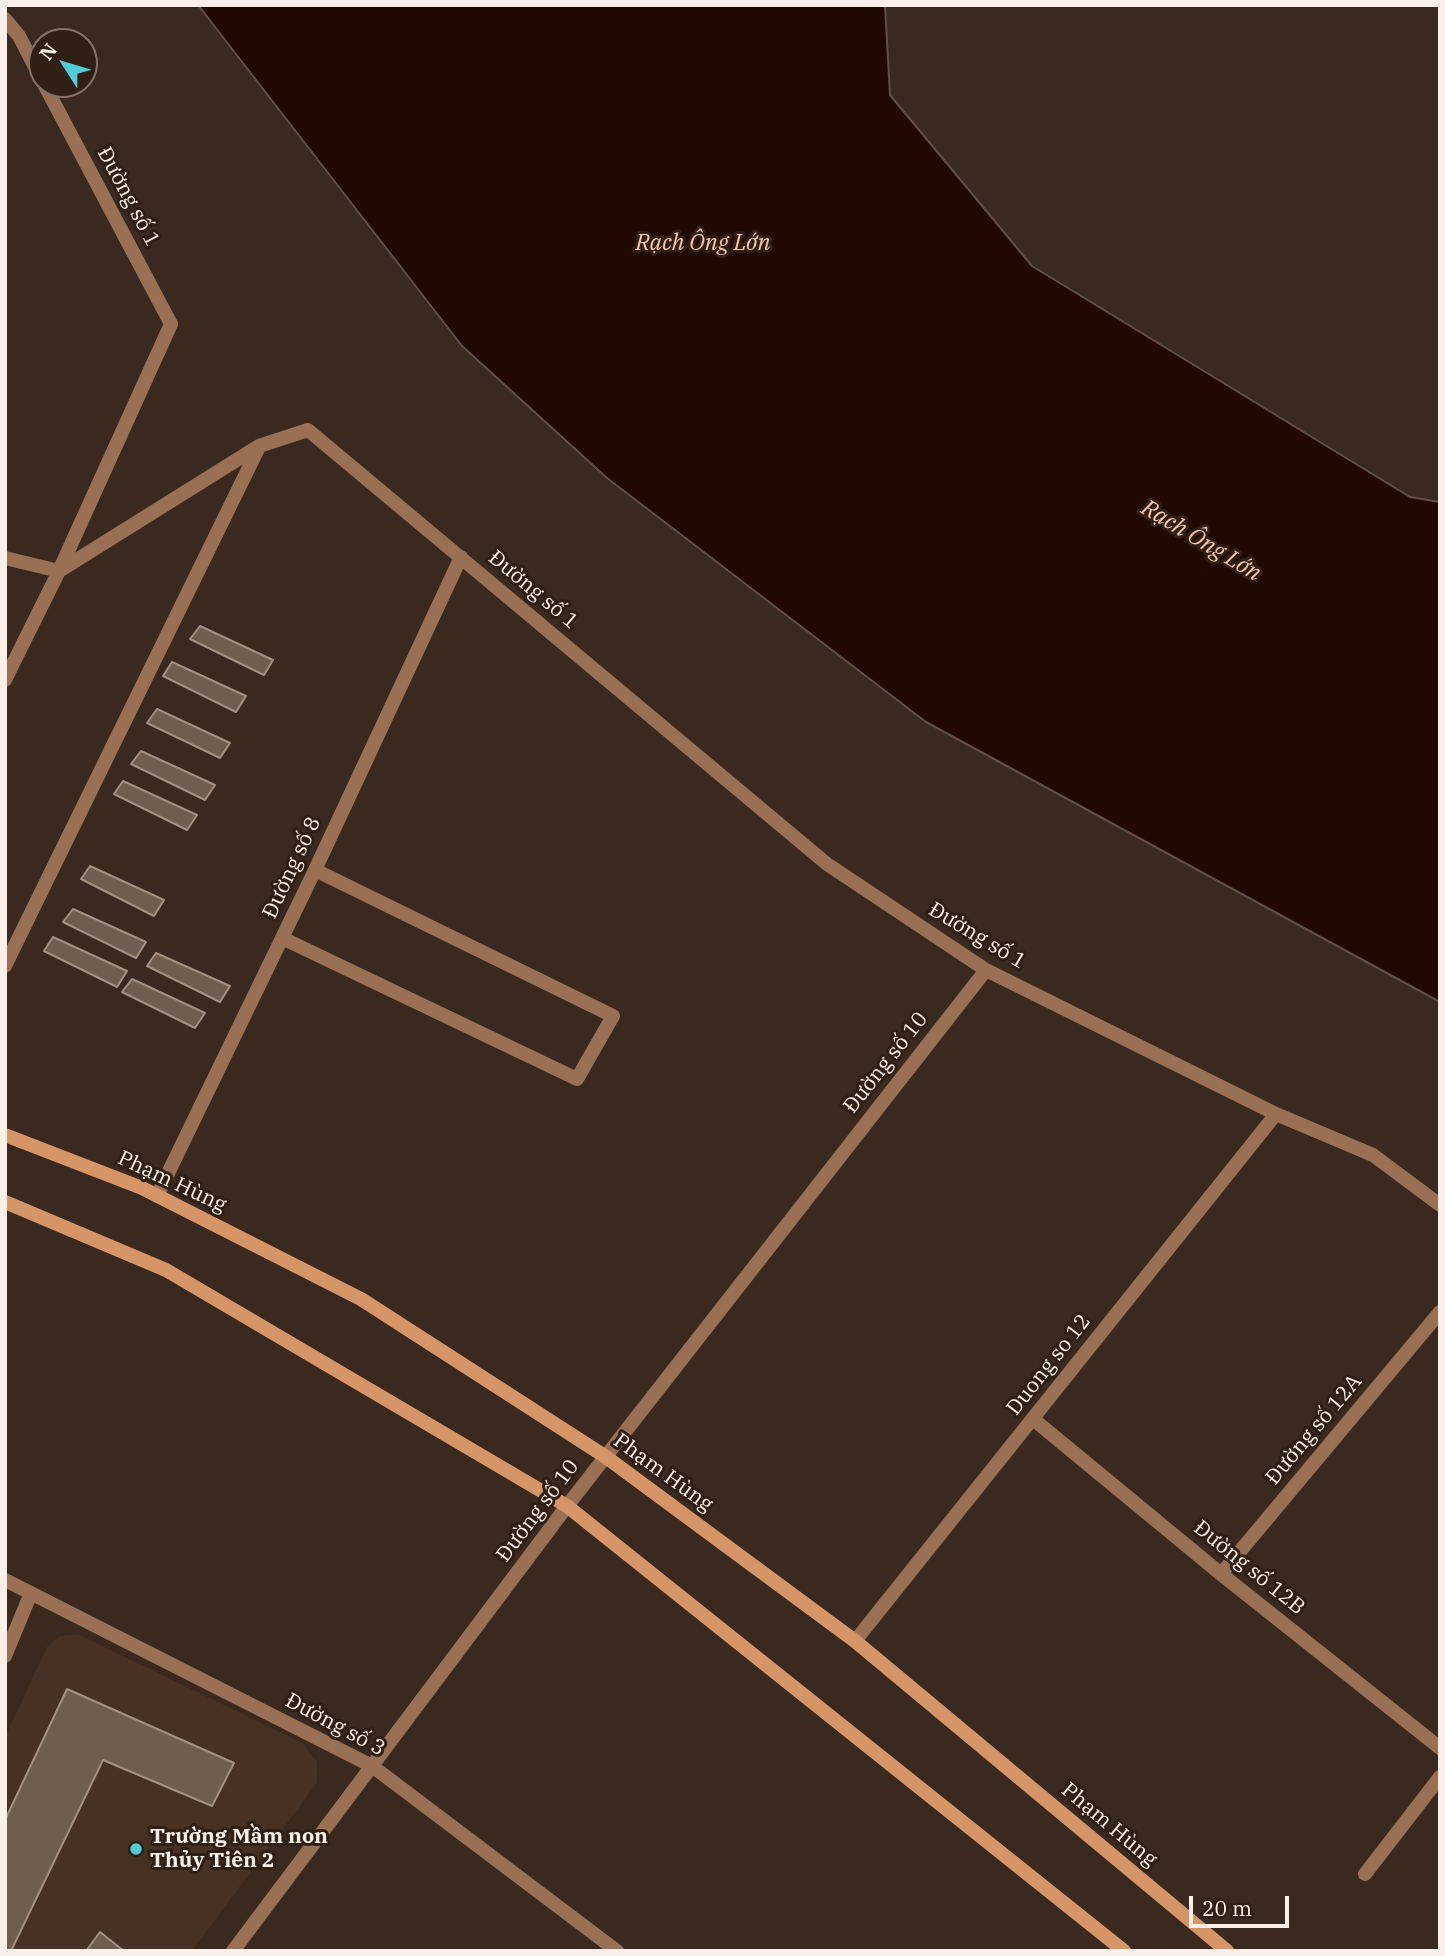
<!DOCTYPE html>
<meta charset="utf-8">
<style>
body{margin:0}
#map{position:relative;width:1445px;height:1956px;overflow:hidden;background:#39291e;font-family:"IBM Plex Serif",serif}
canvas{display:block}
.frame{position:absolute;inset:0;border:7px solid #fbf0e8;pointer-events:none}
.north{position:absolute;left:28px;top:28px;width:70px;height:70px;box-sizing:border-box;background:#2f1f14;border:2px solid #817369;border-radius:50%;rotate:307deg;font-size:19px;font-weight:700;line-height:28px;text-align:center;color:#fbf0e8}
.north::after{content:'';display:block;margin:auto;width:24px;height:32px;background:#52cbd9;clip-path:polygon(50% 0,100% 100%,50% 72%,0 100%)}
.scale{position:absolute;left:1189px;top:1896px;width:100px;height:32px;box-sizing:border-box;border:4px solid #fbf0e8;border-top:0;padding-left:9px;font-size:21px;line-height:24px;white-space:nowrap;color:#fbf0e8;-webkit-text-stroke:5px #2f1f14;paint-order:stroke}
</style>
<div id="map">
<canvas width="1445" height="1956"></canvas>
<div class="frame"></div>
<div class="north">N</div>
<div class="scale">20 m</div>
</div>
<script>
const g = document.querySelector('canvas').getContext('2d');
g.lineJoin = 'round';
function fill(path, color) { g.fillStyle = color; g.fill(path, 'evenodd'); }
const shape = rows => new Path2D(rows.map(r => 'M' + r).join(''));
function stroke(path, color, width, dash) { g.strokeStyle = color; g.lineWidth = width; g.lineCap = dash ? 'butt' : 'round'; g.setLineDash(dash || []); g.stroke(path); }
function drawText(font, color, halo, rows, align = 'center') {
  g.font = font + ' "IBM Plex Serif",serif'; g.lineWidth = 6; g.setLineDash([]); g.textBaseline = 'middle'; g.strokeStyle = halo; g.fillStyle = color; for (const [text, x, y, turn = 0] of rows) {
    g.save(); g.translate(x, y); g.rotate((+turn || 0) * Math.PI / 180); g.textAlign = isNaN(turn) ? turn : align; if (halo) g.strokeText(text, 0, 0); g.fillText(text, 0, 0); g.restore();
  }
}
const built = shape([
 [78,1634,302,1743,317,1761,317,1783,192,1951,5,1951,5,1737,47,1647,60,1636]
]);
const water = shape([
 [198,5,885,5,890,95,1032,266,1410,497,1440,502,1440,1002,926,722,607,478,462,346,198,5]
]);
const building = shape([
 [200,626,273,660,264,675,190,639,200,626],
 [172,662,246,696,236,712,163,676,172,662],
 [157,709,230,743,220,758,147,723,157,709],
 [141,751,215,785,205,800,131,764,141,751],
 [123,781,197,815,187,830,114,794,123,781],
 [90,866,164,900,154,916,81,879,90,866],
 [73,909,146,942,136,958,63,922,73,909],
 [53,937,127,971,117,987,44,951,53,937],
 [156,953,230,986,220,1002,147,966,156,953],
 [132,979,205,1013,195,1028,122,992,132,979],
 [67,1689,234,1763,212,1806,103,1760,11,1951,5,1951,5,1820,67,1689],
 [100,1932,124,1951,86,1951,100,1932]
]);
const minor = shape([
 [5,19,19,36,42,80],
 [5,558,59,571],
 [59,571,259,446,308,430,827,864,986,970,1276,1114,1373,1155,1440,1205],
 [5,680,59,571,171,324,44,84],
 [282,938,577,1079,613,1016,315,870],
 [5,966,258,449],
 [157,1196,315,870,461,557],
 [1033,1419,1221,1574,1440,1748],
 [1221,1574,1440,1312],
 [5,1580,372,1766,617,1951],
 [855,1641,1276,1114],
 [5,1656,31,1593],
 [1365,1874,1440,1777],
 [233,1951,567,1506,986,970]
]);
const secondary = shape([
 [5,1135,142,1188,361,1299,606,1457,855,1641,1227,1951],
 [5,1202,166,1270,567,1506,1124,1951]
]);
const markers = [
 [136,1849,7,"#52cbd9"]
];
const streetNames = [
 ["Đường số 1",128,197,62],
 ["Đường số 1",533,590,40],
 ["Đường số 8",292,868,-65],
 ["Đường số 1",977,936,31],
 ["Đường số 10",886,1063,-52],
 ["Phạm Hùng",172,1182,25],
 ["Duong so 12",1049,1365,-52],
 ["Đường số 12A",1314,1430,-50],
 ["Phạm Hùng",663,1473,36],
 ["Đường số 10",538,1511,-53],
 ["Đường số 12B",1249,1568,39],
 ["Đường số 3",335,1725,28],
 ["Phạm Hùng",1109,1825,40]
];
const poiNames = [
 ["Trường Mầm non",150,1837],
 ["Thủy Tiên 2",150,1861]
];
const waterNames = [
 ["Rạch Ông Lớn",703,243],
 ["Rạch Ông Lớn",1201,541,31]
];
fill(built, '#473122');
fill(water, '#210900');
stroke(water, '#624e46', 2);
fill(building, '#6f5d50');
stroke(building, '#a49082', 2);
stroke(minor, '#997054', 14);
stroke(secondary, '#d69567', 14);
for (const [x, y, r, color] of markers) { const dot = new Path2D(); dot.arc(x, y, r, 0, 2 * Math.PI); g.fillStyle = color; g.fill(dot); stroke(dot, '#2f1f14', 2.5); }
drawText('21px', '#fbf0e8', '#2f1f14', streetNames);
drawText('bold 21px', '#fbf0e8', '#2f1f14', poiNames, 'left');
drawText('italic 23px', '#f8c8a7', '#2f1f14', waterNames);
</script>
